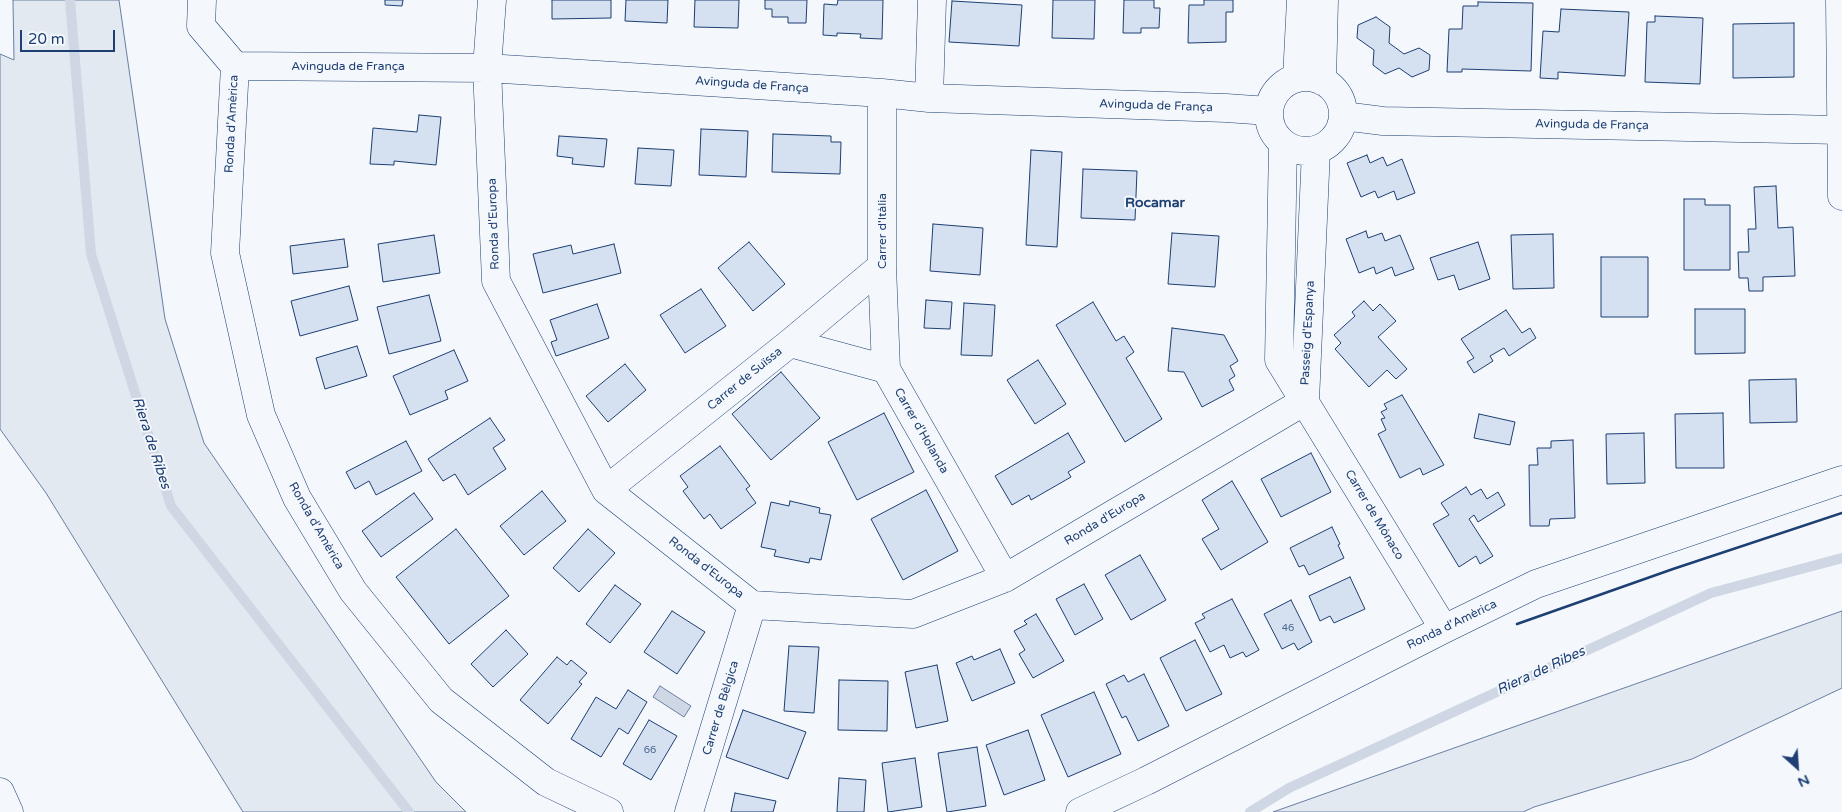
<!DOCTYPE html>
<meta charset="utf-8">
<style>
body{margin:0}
#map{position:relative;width:1842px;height:812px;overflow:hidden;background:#f4f7fb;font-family:"Varela Round",sans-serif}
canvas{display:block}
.north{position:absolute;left:1772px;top:742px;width:50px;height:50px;-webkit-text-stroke:4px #f4f7fb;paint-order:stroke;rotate:154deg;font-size:14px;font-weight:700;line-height:20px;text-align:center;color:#1d3f73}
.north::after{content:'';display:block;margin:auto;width:18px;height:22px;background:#1d3f73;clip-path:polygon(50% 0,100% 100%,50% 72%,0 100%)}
.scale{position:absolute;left:20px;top:30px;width:95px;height:22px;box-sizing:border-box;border:2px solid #1d3f73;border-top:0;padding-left:6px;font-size:15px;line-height:18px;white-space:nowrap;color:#1d3f73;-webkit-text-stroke:4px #f4f7fb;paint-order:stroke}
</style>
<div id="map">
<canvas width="1842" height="812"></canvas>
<div class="north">N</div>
<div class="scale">20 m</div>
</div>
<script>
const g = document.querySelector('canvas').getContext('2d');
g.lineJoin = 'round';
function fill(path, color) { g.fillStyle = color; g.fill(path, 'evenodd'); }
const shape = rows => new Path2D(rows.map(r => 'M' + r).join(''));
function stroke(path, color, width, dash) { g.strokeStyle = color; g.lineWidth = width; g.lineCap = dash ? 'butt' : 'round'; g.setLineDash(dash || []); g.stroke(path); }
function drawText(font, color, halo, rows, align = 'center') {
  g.font = font + ' "Varela Round",sans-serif'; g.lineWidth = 4; g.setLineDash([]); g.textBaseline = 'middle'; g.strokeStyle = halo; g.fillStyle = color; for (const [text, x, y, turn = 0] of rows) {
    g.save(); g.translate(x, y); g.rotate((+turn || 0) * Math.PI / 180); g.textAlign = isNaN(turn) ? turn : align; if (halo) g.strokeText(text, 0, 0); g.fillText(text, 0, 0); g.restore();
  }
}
const green = shape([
 [13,0,119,0,165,319,204,443,436,782,466,812,243,812,46,493,0,429,0,54,14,60,13,0],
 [1842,611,1842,688,1692,759,1534,807,1523,812,1273,812,1842,611]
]);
const water = shape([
 [660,686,691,706,684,717,653,697,660,686]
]);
const stream = shape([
 [70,0,91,254,171,506,409,812],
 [1250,812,1289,788,1711,593,1842,558]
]);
const building = shape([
 [385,0,403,0,402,6,385,5,385,0],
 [552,0,611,0,611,18,552,19,552,0],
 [626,0,668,0,667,23,625,21,626,0],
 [695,0,739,0,738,28,694,27,695,0],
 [765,0,807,0,806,23,788,23,788,17,772,17,772,9,765,9,765,0],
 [838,0,883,0,882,39,860,38,861,34,837,33,837,36,823,35,824,4,837,5,838,0],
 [1053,0,1095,0,1094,39,1052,38,1053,0],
 [1124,0,1154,0,1154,8,1160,8,1159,28,1141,28,1141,33,1123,33,1124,0],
 [1204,0,1233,0,1233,12,1226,12,1226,42,1188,43,1189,5,1204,5,1204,0],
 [952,1,1022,5,1019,46,949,42,952,1],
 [1478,2,1533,3,1531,71,1462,69,1462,72,1447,72,1449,29,1462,29,1463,6,1478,6,1478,2],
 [1561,9,1629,12,1625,76,1558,72,1558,79,1540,78,1543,31,1559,32,1561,9],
 [1655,16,1703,18,1700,84,1645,82,1647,22,1655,22,1655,16],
 [1376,17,1390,27,1389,43,1404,54,1419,48,1430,55,1429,70,1412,77,1399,68,1385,74,1373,65,1374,50,1357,38,1358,25,1376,17],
 [1794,23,1794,77,1733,78,1733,24,1794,23],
 [419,115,441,117,436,165,394,161,394,165,370,164,373,128,417,132,419,115],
 [701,129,748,131,746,177,699,175,701,129],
 [773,134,831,136,831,142,841,142,840,174,772,172,773,134],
 [559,136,607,139,604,167,572,164,573,158,557,156,559,136],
 [638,148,674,150,671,186,635,184,638,148],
 [1031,150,1062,152,1057,247,1026,245,1031,150],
 [1367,155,1370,163,1383,157,1387,166,1402,159,1415,193,1397,200,1394,191,1378,198,1375,191,1361,197,1347,163,1367,155],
 [1083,169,1137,171,1135,220,1081,218,1083,169],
 [1776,186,1778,228,1793,227,1795,276,1763,277,1763,291,1749,291,1748,278,1739,278,1738,252,1749,252,1748,229,1756,229,1754,187,1776,186],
 [1684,199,1705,199,1705,205,1730,205,1730,270,1684,270,1684,199],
 [933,224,983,228,980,275,930,271,933,224],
 [1366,231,1368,238,1382,233,1385,241,1400,235,1414,269,1395,276,1392,267,1376,274,1374,267,1359,273,1346,239,1366,231],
 [1172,233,1219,236,1215,287,1168,284,1172,233],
 [1553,234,1554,288,1513,289,1511,235,1553,234],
 [434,235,440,273,383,282,378,244,434,235],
 [344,239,348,267,293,274,290,246,344,239],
 [749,242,785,284,753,311,718,268,749,242],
 [1478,242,1490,279,1459,290,1454,275,1438,280,1430,258,1478,242],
 [614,244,621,273,543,293,533,254,571,245,573,254,614,244],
 [1601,257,1648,257,1648,317,1601,317,1601,257],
 [349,286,358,320,300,336,291,301,349,286],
 [701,289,726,326,685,353,660,315,701,289],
 [429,295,441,341,389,354,377,307,429,295],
 [926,300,952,302,950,329,924,328,926,300],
 [1364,301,1373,311,1380,304,1396,321,1378,337,1407,369,1396,379,1387,370,1369,387,1335,349,1341,343,1334,335,1355,316,1352,312,1364,301],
 [1093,302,1116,341,1124,336,1134,352,1126,358,1162,419,1125,442,1056,325,1093,302],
 [964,303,995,305,992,356,961,355,964,303],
 [597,304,609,338,556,356,551,342,557,340,550,320,597,304],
 [1695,309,1745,309,1745,353,1695,354,1695,309],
 [1506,310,1522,333,1530,328,1536,338,1509,356,1504,348,1490,356,1493,361,1474,373,1467,362,1474,358,1461,339,1506,310],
 [1172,328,1224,335,1238,361,1230,366,1235,376,1229,380,1234,390,1202,407,1184,372,1168,371,1172,328],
 [357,346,367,376,325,389,316,358,357,346],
 [454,350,468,381,445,391,448,399,410,415,393,376,454,350],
 [1038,360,1066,404,1035,424,1007,380,1038,360],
 [625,364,646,390,608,422,586,396,625,364],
 [781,372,820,418,771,460,732,414,781,372],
 [1796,379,1797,422,1750,423,1749,380,1796,379],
 [1402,395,1444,465,1423,475,1420,468,1400,478,1378,434,1386,430,1381,419,1385,418,1381,412,1387,409,1384,404,1402,395],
 [884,413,914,472,857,500,828,442,884,413],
 [1723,413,1724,468,1676,468,1675,414,1723,413],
 [1479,414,1515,422,1510,445,1474,438,1479,414],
 [490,418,505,440,493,448,506,469,468,495,455,474,443,481,428,459,490,418],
 [1068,433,1085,462,1068,472,1071,477,1031,500,1029,495,1012,505,995,476,1068,433],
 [1644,433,1645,483,1607,484,1606,434,1644,433],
 [1573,440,1575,518,1550,519,1549,526,1530,526,1529,465,1538,465,1537,448,1551,448,1551,441,1573,440],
 [406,441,422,471,376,495,369,481,355,489,346,472,406,441],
 [720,446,750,486,746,489,756,503,721,529,710,514,704,519,683,491,688,487,680,476,720,446],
 [1311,453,1331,492,1281,517,1261,479,1311,453],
 [1232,481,1268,542,1221,570,1202,539,1219,529,1202,500,1232,481],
 [1466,487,1471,495,1481,489,1487,499,1498,492,1505,505,1478,522,1474,515,1469,519,1493,556,1480,564,1476,556,1459,567,1433,524,1449,515,1441,503,1466,487],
 [926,490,958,551,903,580,871,519,926,490],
 [542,491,566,521,524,555,500,526,542,491],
 [414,493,433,519,381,557,362,531,414,493],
 [790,501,820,508,819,513,831,515,821,560,810,558,809,563,774,556,776,550,761,547,771,502,789,506,790,501],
 [1332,527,1340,544,1338,545,1344,558,1309,575,1304,565,1299,567,1290,548,1332,527],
 [456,529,509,596,449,644,396,577,456,529],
 [588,529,615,553,579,592,553,568,588,529],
 [1140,555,1166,600,1131,620,1105,575,1140,555],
 [1350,577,1365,609,1334,623,1330,616,1320,621,1309,596,1350,577],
 [1084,584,1103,619,1075,635,1056,599,1084,584],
 [615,585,641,604,610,643,586,624,615,585],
 [1232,599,1259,650,1246,657,1243,652,1230,658,1224,645,1210,652,1195,623,1205,618,1202,614,1232,599],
 [1291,600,1312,642,1298,650,1294,643,1282,649,1264,614,1291,600],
 [672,611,705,632,677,674,644,652,672,611],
 [1036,614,1064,661,1033,678,1019,654,1025,650,1014,631,1027,624,1024,621,1036,614],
 [506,630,528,654,493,687,471,664,506,630],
 [1195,640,1222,694,1186,711,1160,658,1195,640],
 [789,646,819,647,814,713,784,711,789,646],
 [1000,649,1015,683,972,701,956,663,972,656,974,660,1000,649],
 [557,657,567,665,571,660,587,673,579,682,582,684,548,724,520,700,557,657],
 [937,665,948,721,916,728,905,672,937,665],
 [1144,674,1169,726,1138,741,1126,716,1122,718,1106,684,1124,675,1128,682,1144,674],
 [839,680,888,681,887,731,838,730,839,680],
 [628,690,647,702,628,734,619,728,601,757,571,739,596,697,616,709,628,690],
 [1094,692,1121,754,1068,777,1041,715,1094,692],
 [743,710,806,732,788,779,726,757,743,710],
 [649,720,677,736,651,780,623,764,649,720],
 [1028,730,1045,780,1004,795,986,745,1028,730],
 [977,747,986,806,947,812,938,753,977,747],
 [915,758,922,807,888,812,882,763,915,758],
 [839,778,866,780,864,812,837,812,839,778],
 [735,793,776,801,773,812,731,812,735,793]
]);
const minor = shape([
 [202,0,201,26,235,66],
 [492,0,487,68,496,281,606,490,752,605,913,614,1005,578,1305,401],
 [1840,0,1842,196],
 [235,66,487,68,882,93,929,98,1226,108,1269,111],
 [235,66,225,253,261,415,297,498,353,591,441,700,546,782,609,812],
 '1269 114a37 37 0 1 1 74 0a37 37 0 1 1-74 0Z',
 [1297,78,1301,0],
 [1322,81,1324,0],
 [882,93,882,266,886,369],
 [929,98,932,0],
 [1343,116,1383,121,1842,130],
 [1283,143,1279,360,1444,629],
 [790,343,886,369,1005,578],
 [1305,401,1316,150],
 [606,490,790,343,882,266],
 [0,792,9,812],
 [689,812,752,605],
 [1080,812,1146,781,1444,629,1536,584,1842,480]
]);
const wall = shape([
 [1517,624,1673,569,1842,513]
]);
const numberNames = [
 ["46",1288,628],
 ["66",650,750]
];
const streetNames = [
 ["Avinguda de França",348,67],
 ["Avinguda de França",752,85,4],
 ["Avinguda de França",1156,106,2],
 ["Ronda d'Amèrica",232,124,-87],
 ["Avinguda de França",1592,125,1],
 ["Ronda d'Europa",494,224,-92],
 ["Carrer d'Itàlia",883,231,-90],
 ["Passeig d'Espanya",1308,333,-87],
 ["Carrer de Suïssa",745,379,-39],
 ["Carrer d'Holanda",921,431,60],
 ["Carrer de Mónaco",1374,515,59],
 ["Ronda d'Europa",1105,519,-31],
 ["Ronda d'Amèrica",316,526,60],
 ["Ronda d'Europa",706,568,38],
 ["Ronda d'Amèrica",1452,625,-26],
 ["Carrer de Bèlgica",721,708,-73]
];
const neighbourhoodNames = [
 ["Rocamar",1155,203]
];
const waterNames = [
 ["Riera de Ribes",151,443,72],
 ["Riera de Ribes",1541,671,-25]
];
fill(green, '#e3e9f0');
stroke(green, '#687fa3', 1);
fill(water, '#cfd7e4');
stroke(water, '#687fa3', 1);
stroke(stream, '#cfd7e4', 10);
fill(building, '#d5e0f0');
stroke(building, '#1d3f73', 1);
stroke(minor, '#1d3f73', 29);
stroke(minor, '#f4f7fb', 28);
stroke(wall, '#1d3f73', 2.5);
drawText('10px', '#4b6792', null, numberNames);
drawText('12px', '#1d3f73', '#f4f7fb', streetNames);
drawText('bold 14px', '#1d3f73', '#f4f7fb', neighbourhoodNames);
drawText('italic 14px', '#1d3f73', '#f4f7fb', waterNames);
</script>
